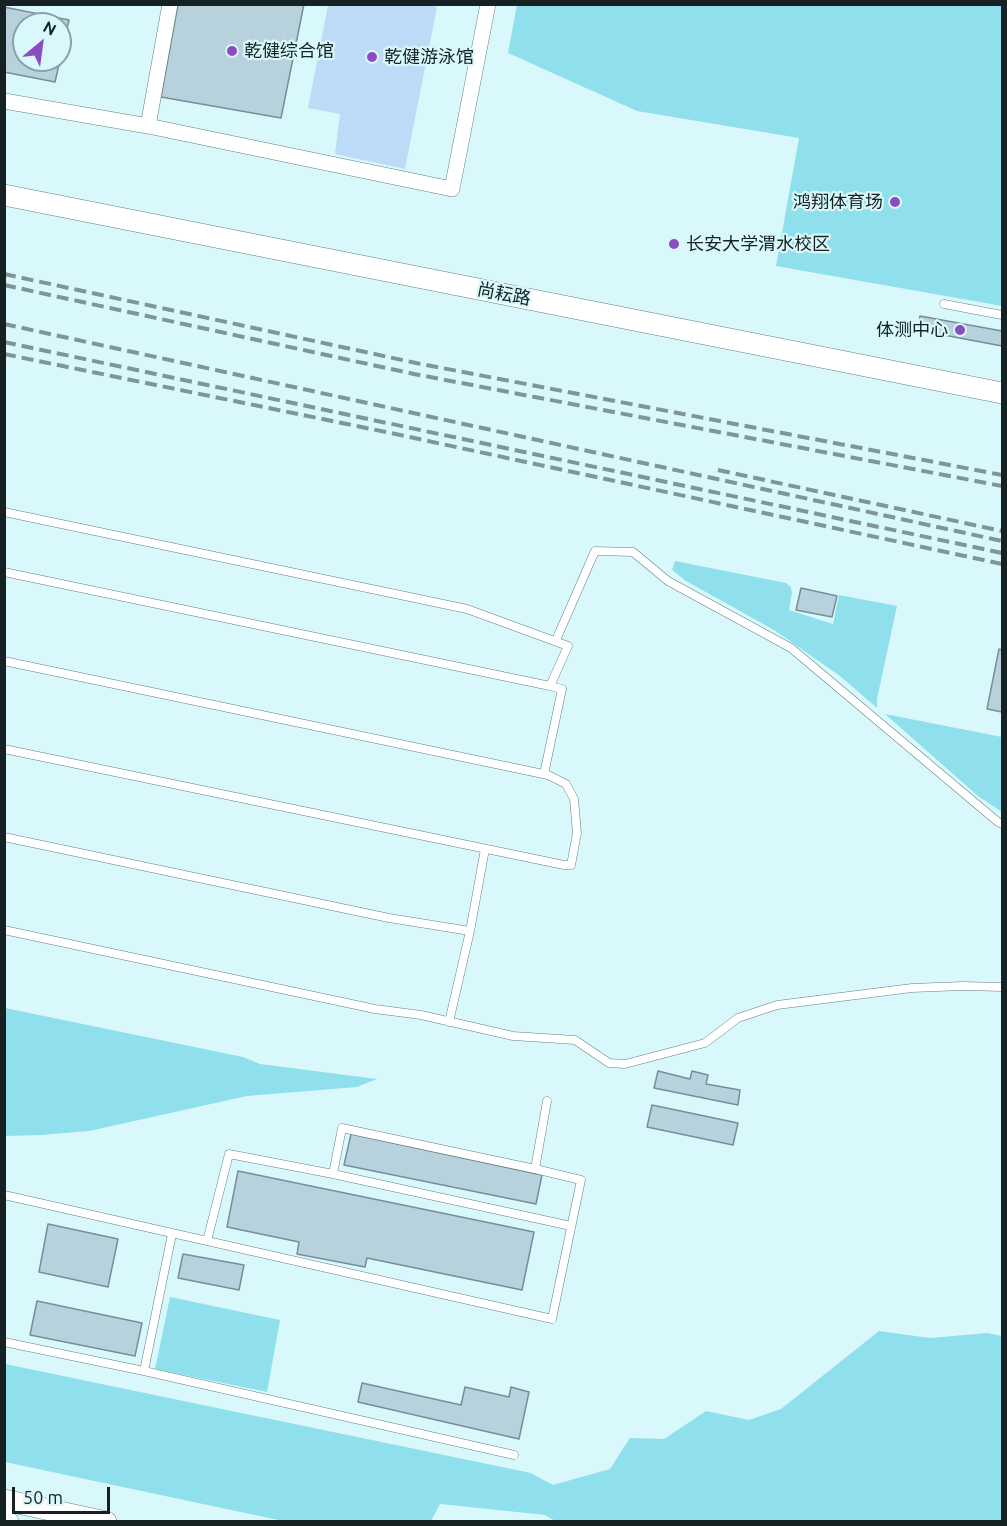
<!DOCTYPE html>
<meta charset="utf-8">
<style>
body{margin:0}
#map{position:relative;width:1007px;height:1526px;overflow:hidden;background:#d9f8fc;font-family:Ubuntu,sans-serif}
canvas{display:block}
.frame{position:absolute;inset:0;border:6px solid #162123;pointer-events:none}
.north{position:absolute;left:12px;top:12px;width:60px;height:60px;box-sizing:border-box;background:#d9f8fc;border:2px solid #8ba2a5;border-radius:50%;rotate:29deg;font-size:16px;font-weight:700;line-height:24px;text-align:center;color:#162123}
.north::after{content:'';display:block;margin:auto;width:21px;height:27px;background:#8b4cc2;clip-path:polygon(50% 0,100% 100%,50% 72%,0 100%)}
.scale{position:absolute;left:12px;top:1487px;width:98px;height:27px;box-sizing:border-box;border:3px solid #162123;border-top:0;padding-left:8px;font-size:18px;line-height:21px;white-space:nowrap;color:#162123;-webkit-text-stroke:4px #d9f8fc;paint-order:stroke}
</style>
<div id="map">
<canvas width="1007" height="1526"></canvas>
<div class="frame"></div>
<div class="north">N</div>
<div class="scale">50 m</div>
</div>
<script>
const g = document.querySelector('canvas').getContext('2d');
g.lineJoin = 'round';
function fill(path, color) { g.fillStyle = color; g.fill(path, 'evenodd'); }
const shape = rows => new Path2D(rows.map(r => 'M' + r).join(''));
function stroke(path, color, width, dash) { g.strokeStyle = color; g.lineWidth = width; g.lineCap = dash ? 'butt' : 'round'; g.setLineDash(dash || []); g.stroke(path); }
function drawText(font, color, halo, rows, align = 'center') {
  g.font = font + ' Ubuntu,"Noto Sans SC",sans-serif'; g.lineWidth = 4.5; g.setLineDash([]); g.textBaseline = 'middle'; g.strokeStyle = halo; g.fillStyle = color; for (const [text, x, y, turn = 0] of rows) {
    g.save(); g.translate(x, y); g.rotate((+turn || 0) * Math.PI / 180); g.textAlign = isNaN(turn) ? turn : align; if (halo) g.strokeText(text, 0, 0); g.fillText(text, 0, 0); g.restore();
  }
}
const green = shape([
 [517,5,1002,5,1002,306,776,266,799,138,637,111,508,53],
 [675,561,786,583,791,587,792,593,789,610,833,624,839,595,897,606,877,699,877,708,840,676,774,630,686,581,672,570],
 [885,714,1002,737,1002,812,978,796],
 [5,1008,243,1057,260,1064,377,1079,357,1087,247,1096,89,1131,42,1135,5,1136],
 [170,1297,280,1320,267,1392,155,1369],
 [879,1331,930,1338,987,1333,1002,1336,1002,1521,557,1522,545,1515,440,1504,431,1521,283,1521,5,1462,5,1364,531,1473,553,1485,610,1469,630,1438,664,1439,706,1411,749,1420,781,1409]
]);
const water = shape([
 [425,4,437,7,405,169,335,154,340,114,308,108,328,5]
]);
const building = shape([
 [178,4,304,4,281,118,161,97,178,4],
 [4,7,69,20,60,59,60,24,24,24,24,60,60,60,55,82,4,72,4,7],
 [920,316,1002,331,1002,346,917,330,920,316],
 [801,588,837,596,832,617,796,610,801,588],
 [999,649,1002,650,1002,712,987,709,999,649],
 [658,1071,690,1079,692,1071,708,1075,706,1084,740,1090,738,1105,654,1088,658,1071],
 [652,1105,738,1123,733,1145,647,1127,652,1105],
 [351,1134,542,1175,536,1204,344,1165,351,1134],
 [238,1171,534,1232,522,1290,367,1258,365,1267,297,1254,299,1242,227,1227,238,1171],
 [48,1224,118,1239,108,1287,39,1272,48,1224],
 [183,1254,244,1265,239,1290,178,1278,183,1254],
 [37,1301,142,1323,135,1356,30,1335,37,1301],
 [362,1383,461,1405,465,1387,509,1397,511,1387,529,1392,519,1439,358,1402,362,1383]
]);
const lane = shape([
 [944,304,1002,315],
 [4,512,467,609,568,646,550,686,4,572],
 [556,640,595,551,633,552,668,581,791,648,998,822,1002,824],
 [4,661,548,775,566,784,574,799,577,833,571,865,564,865,4,749],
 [544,774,562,689,550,686],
 [4,837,389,918,470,931,485,849],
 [4,930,375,1009,421,1015,513,1036,575,1040,609,1063,625,1064,705,1043,738,1018,777,1005,912,988,962,986,1002,987],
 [449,1022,470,931],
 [333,1174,342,1128,535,1169],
 [4,1195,552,1319,581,1180,535,1169,547,1101],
 [207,1241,229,1154,333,1174,571,1226],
 [4,1342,144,1371,514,1455],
 [144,1371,172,1234]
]);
const street = shape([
 [170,4,148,126,452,189,488,4],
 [4,101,148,126]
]);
const secondary = shape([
 [4,195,1002,393],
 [4,1500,106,1522],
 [4,1521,8,1522]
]);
const rail = shape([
 [4,274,416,363,1002,475],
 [4,285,414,374,1002,486],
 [4,324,1002,541],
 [4,342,1002,553],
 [4,354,386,432,1002,564],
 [718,470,1002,531]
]);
const markers = [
 [232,51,6,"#8b4cc2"],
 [372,57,6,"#8b4cc2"],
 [895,202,6,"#8b4cc2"],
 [674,244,6,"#8b4cc2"],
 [960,330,6,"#8b4cc2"]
];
const poiNames = [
 ["乾健综合馆",244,51],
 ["乾健游泳馆",384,57],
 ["鸿翔体育场",883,202,"right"],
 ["长安大学渭水校区",686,244],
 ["体测中心",948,330,"right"]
];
const streetNames = [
 ["尚耘路",504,294,11]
];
fill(green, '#8fe0ec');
fill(water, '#bddbf7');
fill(building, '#b7d1dd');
stroke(building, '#768e99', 1.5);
stroke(lane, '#648084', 9);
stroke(street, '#648084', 16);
stroke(secondary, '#648084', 22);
stroke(lane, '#fff', 8);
stroke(street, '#fff', 15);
stroke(secondary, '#fff', 21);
stroke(rail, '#7f9598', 4, [12, 6]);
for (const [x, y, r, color] of markers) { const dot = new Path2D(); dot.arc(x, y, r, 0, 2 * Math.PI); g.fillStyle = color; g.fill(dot); stroke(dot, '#d9f8fc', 2); }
drawText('18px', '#162123', '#d9f8fc', poiNames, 'left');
drawText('18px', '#162123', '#d9f8fc', streetNames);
</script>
